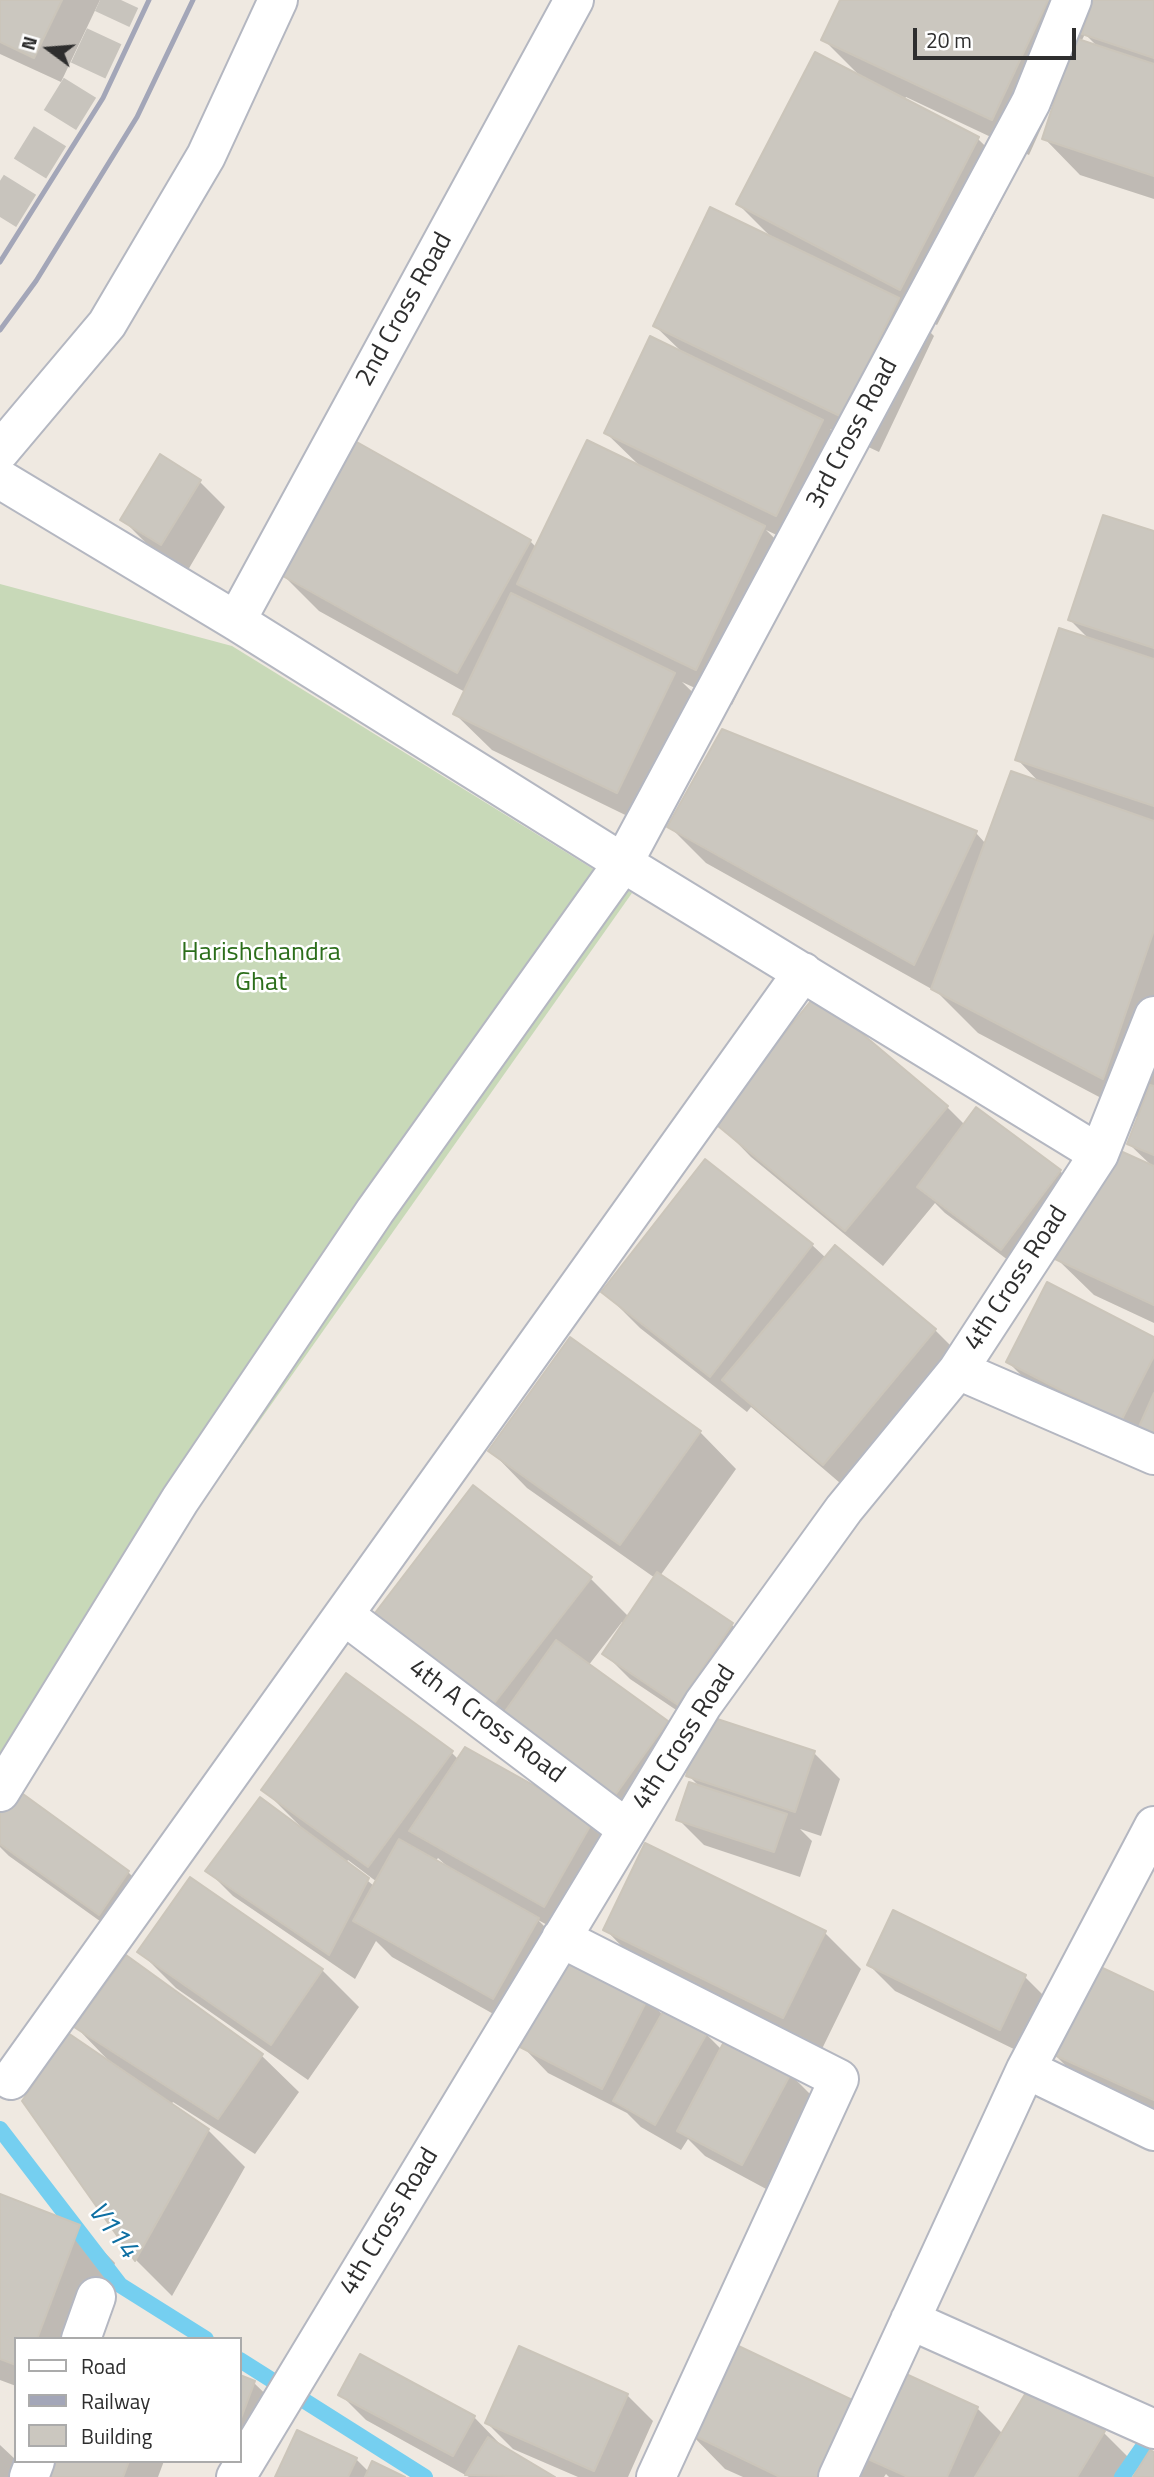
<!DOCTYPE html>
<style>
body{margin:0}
#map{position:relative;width:1154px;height:2477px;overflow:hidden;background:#efe9e1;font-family:"Titillium Web",sans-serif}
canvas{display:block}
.legend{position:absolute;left:14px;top:2337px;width:228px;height:126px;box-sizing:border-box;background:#fff;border:2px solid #ababab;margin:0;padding:9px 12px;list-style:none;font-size:21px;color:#2e2e2e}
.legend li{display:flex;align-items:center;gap:14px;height:35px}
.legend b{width:35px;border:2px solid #ababab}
.north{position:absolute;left:14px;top:14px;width:70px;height:70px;-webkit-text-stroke:5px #fff;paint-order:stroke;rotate:286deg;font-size:19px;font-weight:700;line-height:28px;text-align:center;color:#2e2e2e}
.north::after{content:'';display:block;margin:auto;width:24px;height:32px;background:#2e2e2e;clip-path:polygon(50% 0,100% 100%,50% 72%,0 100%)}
.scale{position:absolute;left:913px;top:28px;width:163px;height:32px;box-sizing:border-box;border:4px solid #2e2e2e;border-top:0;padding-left:9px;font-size:21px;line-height:24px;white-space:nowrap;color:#2e2e2e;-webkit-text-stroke:5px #fff;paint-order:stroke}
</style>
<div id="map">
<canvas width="1154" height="2477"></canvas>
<ul class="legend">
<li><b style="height:9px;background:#fff"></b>Road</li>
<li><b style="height:9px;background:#a3a6b8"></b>Railway</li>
<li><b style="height:19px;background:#cbc7bf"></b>Building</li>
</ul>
<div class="north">N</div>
<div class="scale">20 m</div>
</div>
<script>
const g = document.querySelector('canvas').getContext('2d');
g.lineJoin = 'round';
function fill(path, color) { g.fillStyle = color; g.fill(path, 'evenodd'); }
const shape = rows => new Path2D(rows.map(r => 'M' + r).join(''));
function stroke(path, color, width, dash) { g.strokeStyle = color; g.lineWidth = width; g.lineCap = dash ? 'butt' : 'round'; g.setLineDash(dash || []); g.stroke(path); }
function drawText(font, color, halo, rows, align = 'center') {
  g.font = font + ' "Titillium Web",sans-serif'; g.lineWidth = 5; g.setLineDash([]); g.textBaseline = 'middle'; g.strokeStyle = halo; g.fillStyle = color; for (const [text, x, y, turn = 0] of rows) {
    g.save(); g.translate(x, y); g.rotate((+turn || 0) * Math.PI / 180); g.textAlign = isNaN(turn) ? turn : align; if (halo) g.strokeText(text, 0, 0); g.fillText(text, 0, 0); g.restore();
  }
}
const cemetery = shape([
 [0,584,232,646,632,893,0,1789]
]);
const shadow = shape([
 [0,0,100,0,61,82,0,54],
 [842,0,1154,0,1154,199,1080,175,1044,138,1055,105,1052,104,1029,155,906,97,904,100,978,139,1015,175,937,325,909,311,934,336,879,452,830,429,858,458,813,552,766,530,801,564,732,705,682,682,711,710,654,829,492,750,455,714,465,692,319,611,283,575,530,541,537,548,641,467,606,433,683,353,655,326,774,240,738,204,860,76,823,39],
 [1085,34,1099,48,1081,42],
 [199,481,225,507,188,570,148,545,122,519],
 [1154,533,1154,1323,1094,1295,1057,1259,1153,1167,1129,1144,1139,1118,978,1033,937,992,706,863,670,827,976,833,986,844,1041,784,1017,759,1090,640,1070,620],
 [816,998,947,1107,965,1125,1060,1171,1086,1197,1028,1275,945,1213,935,1203,883,1266,751,1157,715,1120],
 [705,1161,812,1245,826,1258,935,1330,971,1366,860,1500,751,1407,747,1412,640,1328,604,1292],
 [1154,1339,1154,1442,1034,1388,1008,1362],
 [700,1432,736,1469,660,1576,732,1625,757,1650,711,1719,814,1753,840,1779,821,1836,800,1829,812,1841,800,1877,704,1845,678,1819,701,1788,688,1775,703,1728,630,1679,604,1653,624,1624,622,1622,588,1666,667,1723,693,1748,640,1823,413,1649,377,1613,591,1579,629,1617,655,1578,527,1488,491,1451],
 [452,1753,459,1760,593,1821,630,1857,581,1943,538,1920,574,1956,647,1999,663,2015,706,2034,722,2050,790,2074,816,2100,768,2190,705,2156,688,2139,681,2150,641,2127,627,2113,548,2073,523,2047,529,2034,392,1957,376,1941,355,1979,233,1896,207,1870,300,1826,264,1790],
 [438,1858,449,1868,435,1862],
 [348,1860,377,1882,374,1886,346,1863],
 [0,1806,128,1872,154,1898,125,1939,9,1856,0,1847],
 [893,1913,1025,1977,1051,2003,1026,2055,895,1991,869,1965],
 [605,1929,825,1933,861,1969,820,2053,641,1966],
 [140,1952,322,1970,359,2007,308,2080,176,1988],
 [127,1957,262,2056,299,2092,255,2154,173,2102,171,2105,208,2130,245,2167,172,2296,136,2260,24,2101,110,2062,76,2027],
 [1154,1994,1154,2113,1078,2078,1052,2052],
 [0,2196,79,2226,115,2263,87,2339,16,2339,16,2386,0,2380],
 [240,2377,254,2383,280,2408,240,2461],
 [1031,2388,1104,2433,1130,2459,1119,2477,889,2477,886,2474,884,2477,743,2477,725,2469,689,2432,864,2407,884,2428,977,2408,1003,2434],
 [340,2394,474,2417,499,2443,498,2445,552,2477,469,2477,366,2420],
 [627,2395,653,2421,628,2477,578,2477,513,2449,487,2423],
 [0,2445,16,2460,24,2477,0,2477],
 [356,2459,369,2472,401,2477,277,2477],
 [46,2461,164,2461,158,2477,40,2477]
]);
const stream = shape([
 [0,2129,120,2285,206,2339],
 [240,2360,425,2477],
 [1122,2477,1154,2431]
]);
const building = shape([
 [0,0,62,0,34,58,0,42,0,0],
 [840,0,1048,0,992,120,821,40,840,0],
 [1093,0,1154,0,1154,58,1082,34,1093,0],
 [1075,38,1154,64,1154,176,1042,139,1075,38],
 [815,52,979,137,900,290,736,204,815,52],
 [710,207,899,298,842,417,653,326,710,207],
 [650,336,823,420,776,516,604,433,650,336],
 [587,440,765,526,696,670,517,584,587,440],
 [355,441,531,540,457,673,281,575,355,441],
 [160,454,201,480,161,545,120,520,160,454],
 [1103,515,1154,531,1154,648,1068,620,1103,515],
 [511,593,675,673,617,793,453,714,511,593],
 [1059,628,1154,659,1154,806,1015,760,1059,628],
 [722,729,977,831,914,965,667,827,722,729],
 [1011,771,1154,821,1154,930,1103,1079,931,989,1011,771],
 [816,995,948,1106,845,1231,712,1121,816,995],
 [1150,1085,1154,1086,1154,1155,1127,1144,1150,1085],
 [976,1107,1061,1170,1001,1250,917,1187,976,1107],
 [1116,1149,1154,1166,1154,1305,1055,1259,1116,1149],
 [705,1159,813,1244,710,1377,601,1292,705,1159],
 [835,1245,936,1329,823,1465,722,1380,835,1245],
 [1047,1282,1154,1337,1154,1356,1121,1421,1006,1362,1047,1282],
 [570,1337,701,1431,620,1545,488,1451,570,1337],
 [1154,1393,1154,1436,1138,1429,1154,1393],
 [473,1485,592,1577,492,1706,375,1613,473,1485],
 [657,1572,733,1623,678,1705,602,1654,657,1572],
 [556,1640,668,1721,613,1798,501,1717,556,1640],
 [346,1673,453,1751,368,1867,261,1790,346,1673],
 [705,1715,815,1751,795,1812,686,1776,705,1715],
 [465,1747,594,1819,544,1907,409,1831,465,1747],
 [689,1782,787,1814,774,1852,676,1820,689,1782],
 [12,1786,129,1871,99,1915,0,1844,0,1803,12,1786],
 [260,1797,369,1878,329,1955,205,1871,260,1797],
 [399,1839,539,1918,493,1999,353,1921,399,1839],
 [645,1843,826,1931,783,2018,603,1930,645,1843],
 [190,1877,323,1969,271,2045,137,1952,190,1877],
 [893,1910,1026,1975,1000,2030,867,1965,893,1910],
 [126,1955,263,2054,218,2119,74,2027,126,1955],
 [566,1956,648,1998,602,2089,520,2047,566,1956],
 [1092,1963,1154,1992,1154,2100,1050,2053,1092,1963],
 [664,2010,707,2033,655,2125,613,2101,664,2010],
 [68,2033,209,2129,135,2261,22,2101,68,2033],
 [726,2038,791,2073,742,2165,677,2131,726,2038],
 [0,2194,80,2225,37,2339,16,2339,16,2365,0,2359,0,2194],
 [730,2342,865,2406,831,2477,780,2477,687,2432,730,2342],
 [519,2346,628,2394,594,2471,485,2423,519,2346],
 [360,2354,475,2416,453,2456,338,2395,360,2354],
 [906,2374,978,2407,947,2477,908,2477,868,2459,906,2374],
 [240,2375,255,2381,240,2421,240,2375],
 [1030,2386,1105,2431,1077,2477,975,2477,1030,2386],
 [297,2430,357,2458,348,2477,275,2477,297,2430],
 [488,2437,555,2477,465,2475,488,2437],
 [1150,2450,1154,2452,1154,2477,1133,2477,1150,2450],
 [44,2461,129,2461,123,2477,38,2477,44,2461],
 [372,2461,405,2477,365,2477,372,2461]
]);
const secondaryTunnel = shape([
 [0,217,81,86,121,0]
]);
const minor = shape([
 [0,479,236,621,623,863,1099,1154],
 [236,621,574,0],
 [958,1370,1154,1455],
 [344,1615,627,1829],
 [0,1792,180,1500,375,1211,623,863,1031,102,1072,0],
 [561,1938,839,2079,656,2477],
 [1026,2069,1154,2131],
 [11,2080,803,972],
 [910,2320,1154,2429],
 [81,2339,96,2297],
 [29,2477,35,2461],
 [236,2477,703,1704,844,1509,958,1370,1099,1154,1154,1016],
 [838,2477,1026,2069,1154,1826]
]);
const secondary = shape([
 [0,451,107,324,206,156,278,0]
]);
const rail = shape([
 [0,262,103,98,149,0],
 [0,330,36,281,137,117,193,0]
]);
const streetNames = [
 ["2nd Cross Road",405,310,-61],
 ["3rd Cross Road",853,434,-62],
 ["4th Cross Road",1017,1279,-57],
 ["4th A Cross Road",486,1722,37],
 ["4th Cross Road",685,1738,-57],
 ["4th Cross Road",390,2222,-59]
];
const parkNames = [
 ["Harishchandra",261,954],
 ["Ghat",261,984]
];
const waterNames = [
 ["V114",112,2231,52]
];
fill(cemetery, '#c8d9b8');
fill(shadow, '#0003');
stroke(stream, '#75cff0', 16);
fill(building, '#cbc7bf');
stroke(building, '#cbc5ba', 2);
stroke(secondaryTunnel, '#c8c4bd', 38, [38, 19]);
stroke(minor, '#b4b7c1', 42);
stroke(secondary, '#b4b7c1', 42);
stroke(minor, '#fff', 38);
stroke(secondary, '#fff', 38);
stroke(rail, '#a3a6b8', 5);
drawText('26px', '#2e2e2e', '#fff', streetNames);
drawText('26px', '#2c6e1b', '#fff', parkNames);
drawText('italic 28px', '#0d6fa3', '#fff', waterNames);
</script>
